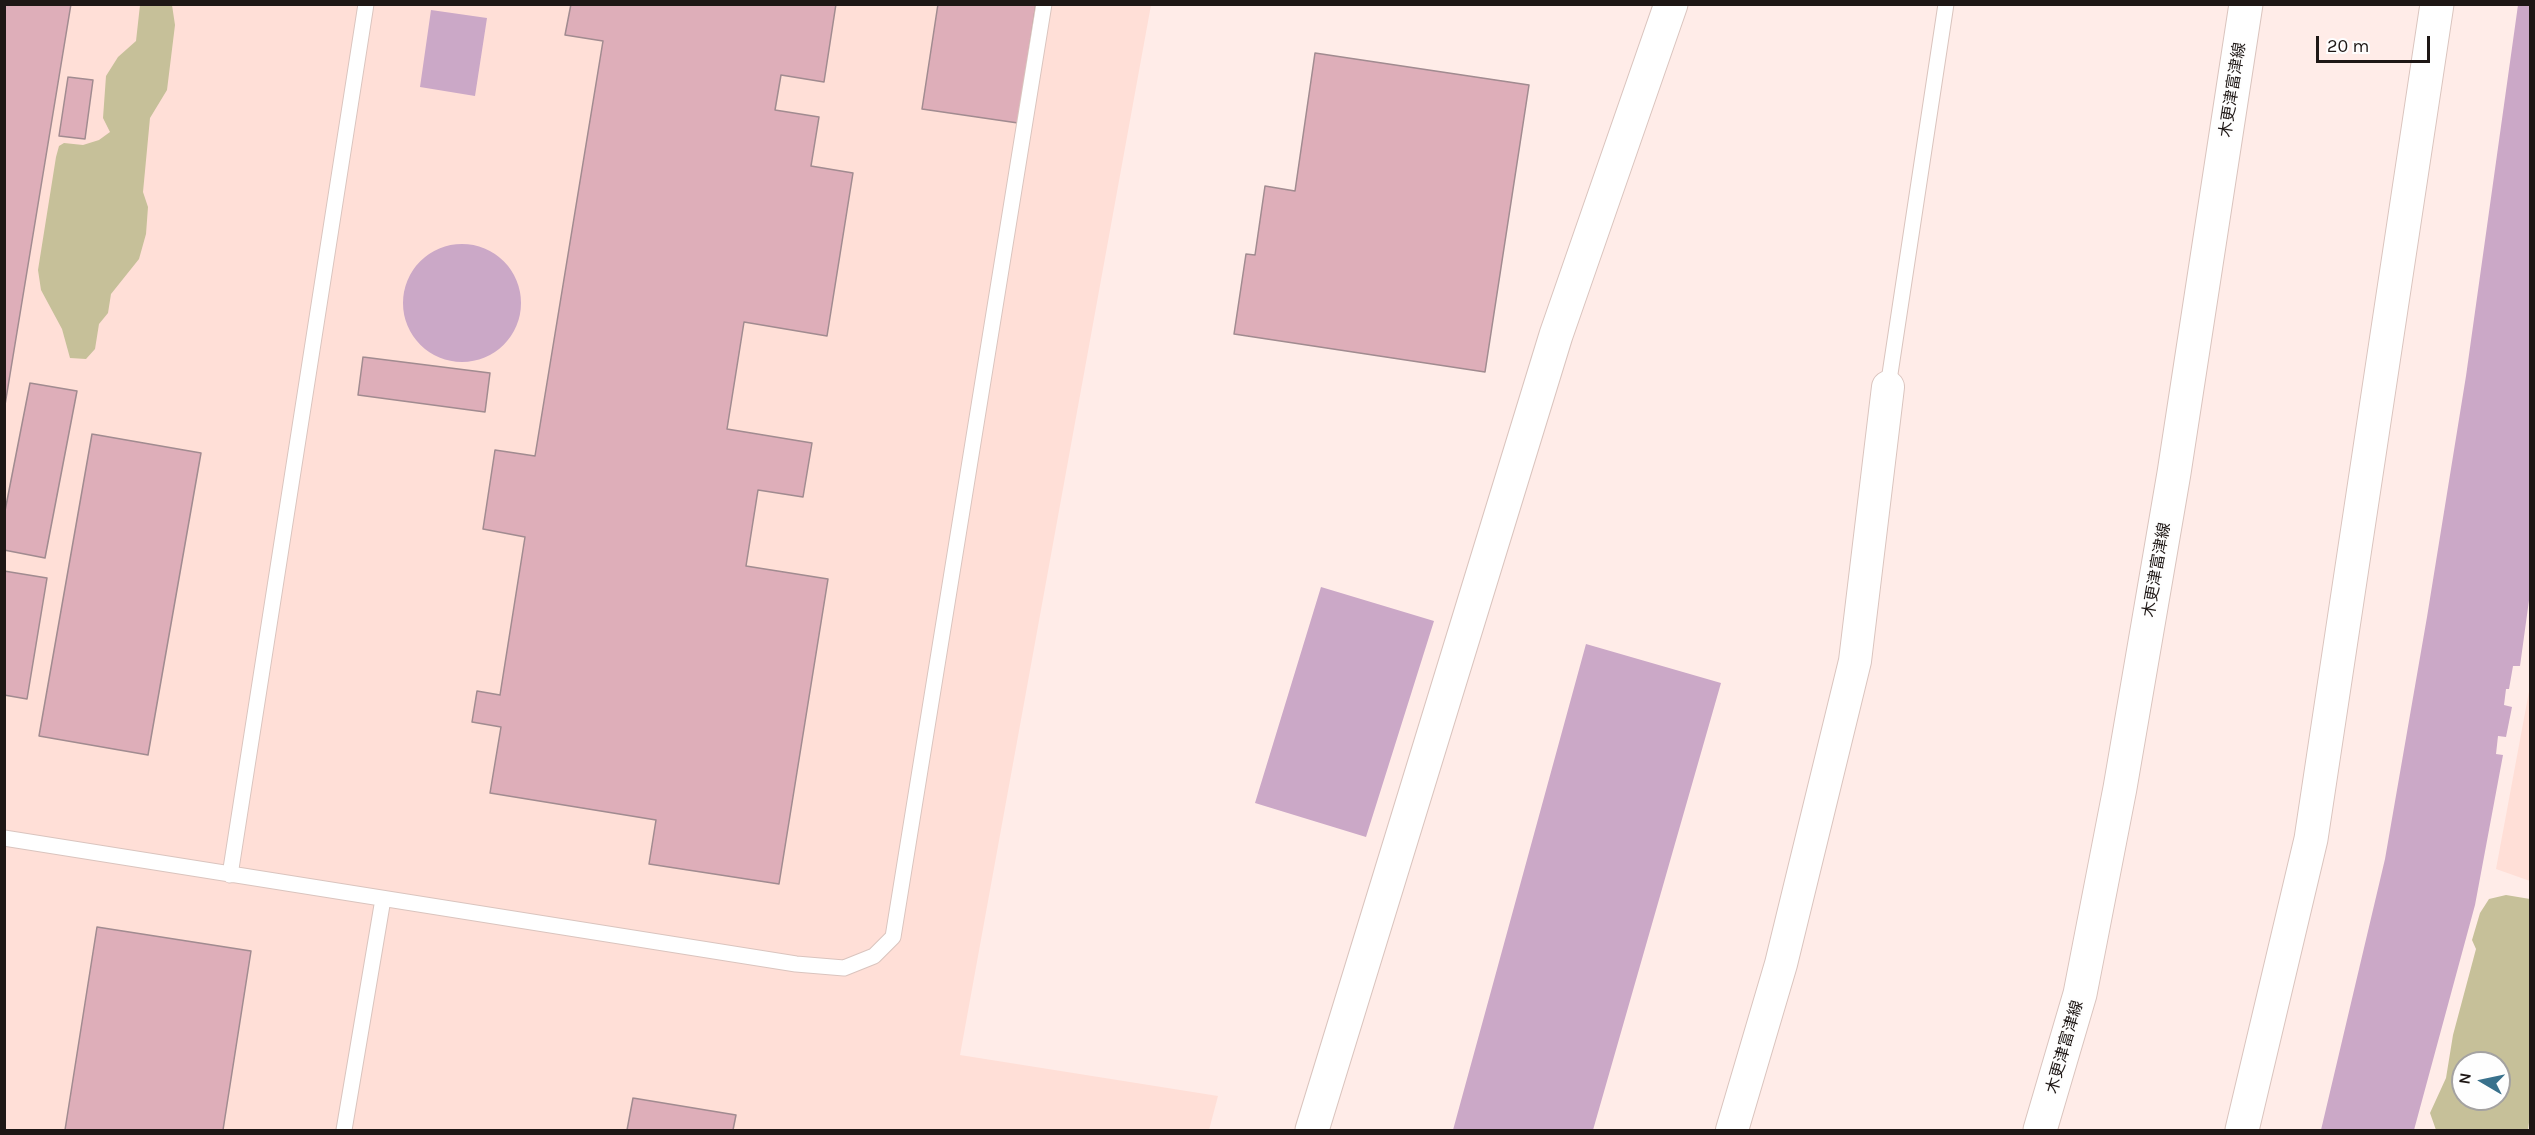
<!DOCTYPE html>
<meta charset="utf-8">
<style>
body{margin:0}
#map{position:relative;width:2535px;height:1135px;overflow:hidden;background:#ffece8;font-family:Karla,sans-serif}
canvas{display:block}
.frame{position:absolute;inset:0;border:6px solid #1e1715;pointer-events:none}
.north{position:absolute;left:2451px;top:1051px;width:60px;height:60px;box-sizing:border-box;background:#fefefe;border:2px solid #a4a2a1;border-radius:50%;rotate:279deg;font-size:16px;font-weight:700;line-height:24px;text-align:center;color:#1e1715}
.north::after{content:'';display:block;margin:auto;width:21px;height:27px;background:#39718c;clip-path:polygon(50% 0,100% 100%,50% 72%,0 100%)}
.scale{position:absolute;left:2316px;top:36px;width:114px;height:27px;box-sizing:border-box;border:3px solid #1e1715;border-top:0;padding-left:8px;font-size:18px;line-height:21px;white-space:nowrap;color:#1e1715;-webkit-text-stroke:4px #fefefe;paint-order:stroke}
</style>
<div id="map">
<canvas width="2535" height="1135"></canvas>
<div class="frame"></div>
<div class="north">N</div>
<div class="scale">20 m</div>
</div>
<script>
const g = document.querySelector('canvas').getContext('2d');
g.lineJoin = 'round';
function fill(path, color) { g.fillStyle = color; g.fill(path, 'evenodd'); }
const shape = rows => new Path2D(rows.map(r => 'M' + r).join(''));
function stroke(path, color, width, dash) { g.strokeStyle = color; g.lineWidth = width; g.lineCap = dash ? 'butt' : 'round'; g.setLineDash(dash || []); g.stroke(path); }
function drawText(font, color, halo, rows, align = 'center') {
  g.font = font + ' Karla,"Noto Sans JP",sans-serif'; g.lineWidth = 4.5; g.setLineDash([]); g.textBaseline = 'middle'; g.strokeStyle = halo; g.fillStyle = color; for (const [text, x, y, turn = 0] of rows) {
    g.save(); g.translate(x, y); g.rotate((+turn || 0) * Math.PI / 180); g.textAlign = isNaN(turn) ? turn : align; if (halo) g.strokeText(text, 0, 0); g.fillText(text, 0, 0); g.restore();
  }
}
const built = shape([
 [5,5,1151,5,960,1055,1218,1096,1209,1130,5,1130],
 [2530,686,2530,881,2496,869]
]);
const green = shape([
 [140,5,172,5,175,25,167,90,150,118,143,192,148,207,146,234,139,259,111,294,108,313,99,324,95,349,86,359,70,358,62,329,41,290,38,270,56,157,59,146,64,143,83,145,99,140,110,132,103,118,106,76,118,57,136,41],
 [2506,895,2530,899,2530,1115,2528,1130,2436,1130,2430,1113,2446,1078,2453,1035,2476,949,2472,940,2480,913,2489,899],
 [2463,1063,2499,1063,2499,1099,2463,1099]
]);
const water = shape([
 [2518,5,2530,5,2530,593,2520,666,2513,666,2509,689,2506,689,2504,705,2512,707,2506,737,2498,736,2496,754,2503,755,2475,905,2414,1130,2321,1130,2385,859,2427,617,2466,376],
 [431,10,487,18,475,96,420,87],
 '403 303a59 59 0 1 1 118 0a59 59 0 1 1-118 0Z',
 [1321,587,1434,621,1366,837,1255,803],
 [1586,644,1721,683,1593,1130,1453,1130]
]);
const building = shape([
 [4,4,71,4,4,411,4,4],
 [571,4,836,4,824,82,781,75,775,110,819,117,811,166,853,173,827,336,744,322,727,429,812,443,803,497,758,490,746,566,828,579,779,884,649,864,656,820,490,793,501,727,472,722,477,691,500,695,525,537,483,529,495,450,535,456,603,41,565,35,571,4],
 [938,4,1036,4,1018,123,922,109,938,4],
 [1315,53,1529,85,1485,372,1234,334,1246,254,1255,255,1265,186,1295,191,1315,53],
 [68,77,93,80,85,139,59,136,68,77],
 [363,357,490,373,485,412,358,395,363,357],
 [30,383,77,391,45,558,4,550,4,516,30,383],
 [92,434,201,453,148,755,39,736,92,434],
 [4,571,47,578,27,699,4,695,4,571],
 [97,927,251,951,223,1130,65,1130,97,927],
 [633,1098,736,1115,733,1130,627,1130,633,1098]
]);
const service = shape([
 [1888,387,1946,4],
 [4,838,796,964,844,968,874,956,893,937,1044,4],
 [230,875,366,4],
 [344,1130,383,899]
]);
const minor = shape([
 [1732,1130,1781,964,1855,661,1888,387]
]);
const tertiary = shape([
 [1312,1130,1556,335,1671,4]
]);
const primary = shape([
 [2040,1130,2080,994,2120,788,2174,473,2246,4],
 [2242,1130,2311,839,2437,4]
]);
const streetNames = [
 ["木更津富津線",2233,90,-81],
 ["木更津富津線",2157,570,-80],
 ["木更津富津線",2065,1047,-74]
];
fill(built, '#ffdfd7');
fill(green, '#c6c099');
fill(water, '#cba8c7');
fill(building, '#deaeb9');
stroke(building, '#a18b90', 1.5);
stroke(service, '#dac4be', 17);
stroke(minor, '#dac4be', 34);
stroke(tertiary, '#dac4be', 35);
stroke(primary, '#dac4be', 35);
stroke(service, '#fff', 15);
stroke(minor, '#fff', 32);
stroke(tertiary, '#fff', 33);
stroke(primary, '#fff', 33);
drawText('16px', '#1e1715', '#fefefe', streetNames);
</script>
